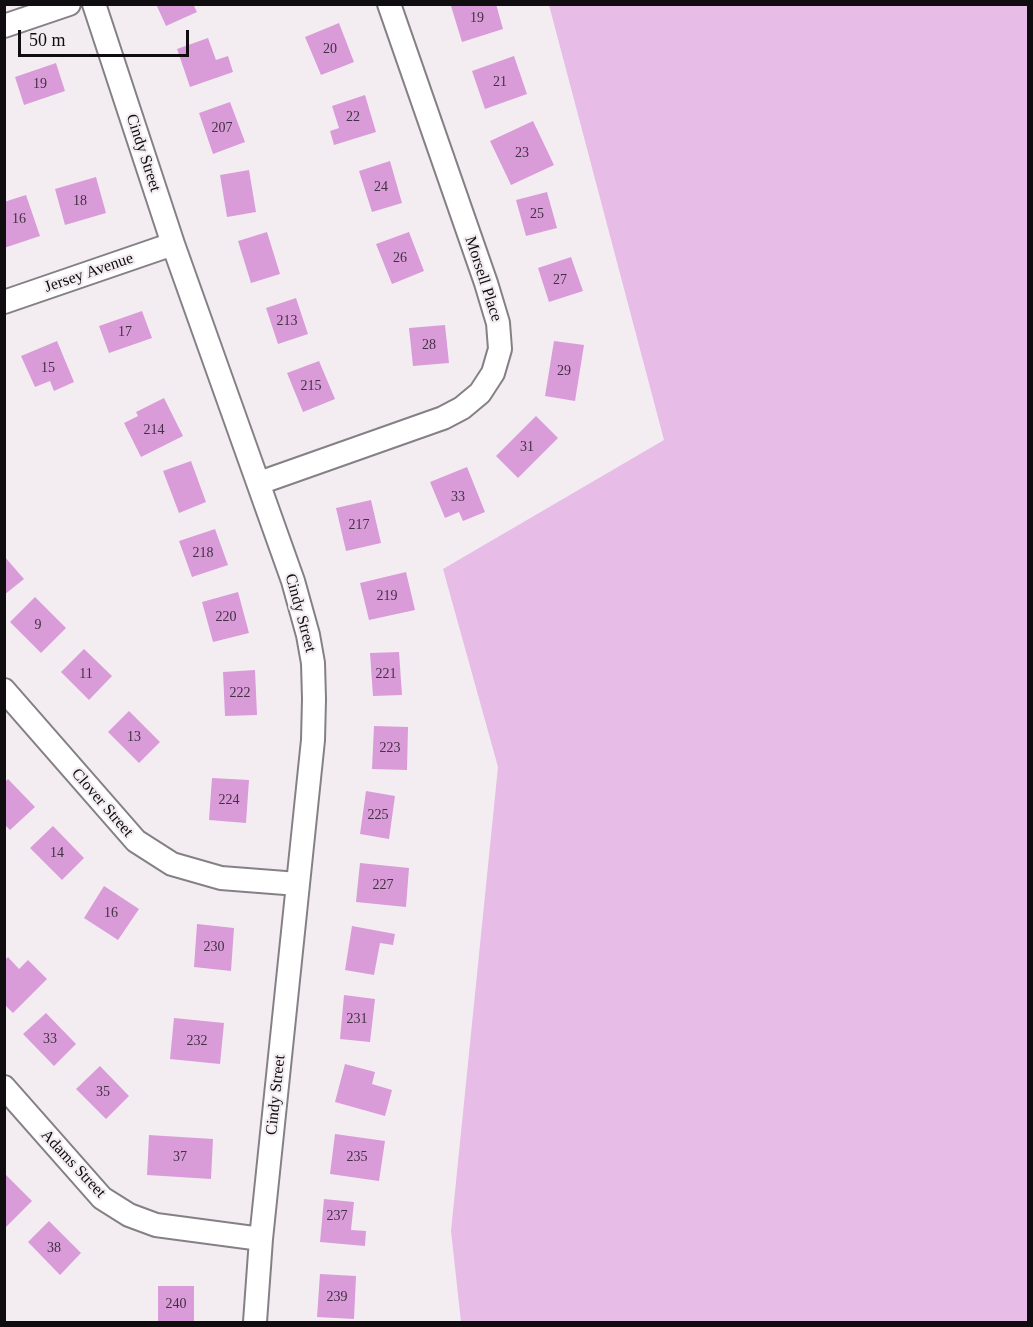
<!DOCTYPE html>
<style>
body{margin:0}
#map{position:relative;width:1033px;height:1327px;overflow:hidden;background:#f3edf2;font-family:"Times New Roman",serif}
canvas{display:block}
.frame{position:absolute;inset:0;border:6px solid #0f0d0f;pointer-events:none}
.scale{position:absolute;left:18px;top:30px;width:171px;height:27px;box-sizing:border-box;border:3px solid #0f0d0f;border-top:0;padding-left:8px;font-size:18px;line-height:21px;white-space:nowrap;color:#0f0d0f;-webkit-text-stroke:4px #f3edf2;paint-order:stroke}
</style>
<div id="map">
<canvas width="1033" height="1327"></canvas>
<div class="frame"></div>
<div class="scale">50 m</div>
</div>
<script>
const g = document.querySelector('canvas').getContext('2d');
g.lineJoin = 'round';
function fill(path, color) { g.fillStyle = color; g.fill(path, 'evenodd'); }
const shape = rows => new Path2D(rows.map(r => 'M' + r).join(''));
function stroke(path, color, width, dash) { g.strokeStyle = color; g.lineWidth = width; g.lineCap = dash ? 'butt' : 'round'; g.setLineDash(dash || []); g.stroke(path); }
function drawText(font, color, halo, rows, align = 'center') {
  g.font = font + ' "Times New Roman",serif'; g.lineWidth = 4.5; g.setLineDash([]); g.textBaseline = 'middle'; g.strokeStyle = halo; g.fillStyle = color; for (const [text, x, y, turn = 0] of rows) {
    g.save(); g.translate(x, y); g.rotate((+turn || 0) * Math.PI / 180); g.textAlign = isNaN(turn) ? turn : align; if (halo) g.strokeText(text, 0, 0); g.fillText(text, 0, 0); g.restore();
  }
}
const green = shape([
 [549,5,1028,5,1028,1322,461,1322,451,1231,498,767,443,569,664,440]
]);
const building = shape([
 [156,4,193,4,197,12,166,26],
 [457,4,496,4,503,29,462,42,451,6],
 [339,23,354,62,321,75,305,37],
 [208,38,216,60,228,56,233,72,190,87,177,49],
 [514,56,527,94,485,109,472,71],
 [56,63,65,91,24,105,15,77],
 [365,95,376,132,334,145,330,131,339,128,332,106],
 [230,102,245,142,213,154,199,113],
 [533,121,554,165,511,185,490,141],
 [390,161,402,203,372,212,359,171],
 [249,170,256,212,227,217,220,175],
 [96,177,106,213,65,225,55,189],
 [547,192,557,228,526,236,516,200],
 [26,195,40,236,4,248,4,202],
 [267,232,280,274,251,283,238,241],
 [409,232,424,271,392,284,376,244],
 [571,257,583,291,549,302,538,268],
 [296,298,308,334,278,344,266,308],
 [142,311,152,338,109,353,99,326],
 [445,325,449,363,413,366,409,328],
 [57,341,74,382,54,391,50,381,35,387,21,356],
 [554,341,584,345,575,401,545,396],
 [319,361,335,399,303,412,287,373],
 [164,398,183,436,141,457,124,423,138,416,136,412],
 [536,416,558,438,518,478,496,456],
 [191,461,206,502,179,513,163,471],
 [467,467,485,512,463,521,459,512,445,518,430,482],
 [371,500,381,543,346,551,336,508],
 [215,529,228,565,192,577,179,541],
 [4,556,24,579,4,595],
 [406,572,415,610,369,620,360,583],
 [238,592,249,633,213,642,202,602],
 [35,597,66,628,41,653,10,622],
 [84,649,112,676,89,700,61,672],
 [399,652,402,695,373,696,370,653],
 [255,670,257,715,225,716,223,672],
 [129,711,160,742,139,763,108,732],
 [374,726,408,727,407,770,372,769],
 [212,778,249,780,246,823,209,820],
 [8,779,35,807,10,830,4,824,4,783],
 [366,791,395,796,389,839,360,834],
 [53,826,84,858,62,880,30,848],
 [360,863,409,868,406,907,356,902],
 [104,886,139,909,118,940,84,918],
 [197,924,234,928,231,971,194,967],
 [352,926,395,934,393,945,380,943,374,975,345,970],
 [8,957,19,969,28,960,47,979,13,1013,4,1004,4,961],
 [344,995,375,999,370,1042,340,1039],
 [46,1013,76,1044,54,1066,23,1034],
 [174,1018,224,1023,220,1064,170,1059],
 [345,1064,375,1072,372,1084,392,1090,385,1116,335,1102],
 [100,1066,129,1096,106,1119,76,1089],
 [335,1134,385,1141,379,1181,330,1174],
 [149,1135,213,1139,211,1179,147,1175],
 [4,1173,32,1201,6,1227,4,1226],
 [324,1199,354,1202,351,1230,366,1231,365,1246,320,1242],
 [49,1221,81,1253,60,1275,28,1242],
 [320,1274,356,1276,354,1319,317,1317],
 [158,1286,194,1286,194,1322,158,1322]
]);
const minor = shape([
 [94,4,173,244,293,581,308,635,313,663,314,699,313,740,261,1239,255,1322],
 [4,26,69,4],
 [4,302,173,244],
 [259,483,443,418,462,408,480,393,493,373,500,349,498,323,486,283,389,4],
 [4,690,136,841,172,864,221,878,298,884],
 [4,1087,102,1198,129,1215,156,1225,261,1239]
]);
const numberNames = [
 ["19",477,18],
 ["20",330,49],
 ["21",500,82],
 ["19",40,84],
 ["22",353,117],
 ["207",222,128],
 ["23",522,153],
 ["24",381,187],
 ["18",80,201],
 ["25",537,214],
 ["16",19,219],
 ["26",400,258],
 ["27",560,280],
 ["213",287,321],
 ["17",125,332],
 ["28",429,345],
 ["15",48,368],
 ["29",564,371],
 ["215",311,386],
 ["214",154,430],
 ["31",527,447],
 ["33",458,497],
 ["217",359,525],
 ["218",203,553],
 ["219",387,596],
 ["220",226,617],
 ["9",38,625],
 ["11",86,674],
 ["221",386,674],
 ["222",240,693],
 ["13",134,737],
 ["223",390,748],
 ["224",229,800],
 ["225",378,815],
 ["14",57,853],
 ["227",383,885],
 ["16",111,913],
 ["230",214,947],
 ["231",357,1019],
 ["33",50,1039],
 ["232",197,1041],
 ["35",103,1092],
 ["37",180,1157],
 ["235",357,1157],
 ["237",337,1216],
 ["38",54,1248],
 ["239",337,1297],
 ["240",176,1304]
];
const streetNames = [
 ["Cindy Street",143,153,72],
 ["Jersey Avenue",89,273,-19],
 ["Morsell Place",483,279,72],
 ["Cindy Street",300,613,75],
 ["Clover Street",102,803,49],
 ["Cindy Street",276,1095,-84],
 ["Adams Street",73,1164,47]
];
fill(green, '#e7bce7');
fill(building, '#d99cd9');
stroke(minor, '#858085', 26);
stroke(minor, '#fff', 22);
drawText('14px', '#423142', null, numberNames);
drawText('16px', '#0f0d0f', '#f3edf2', streetNames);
</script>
